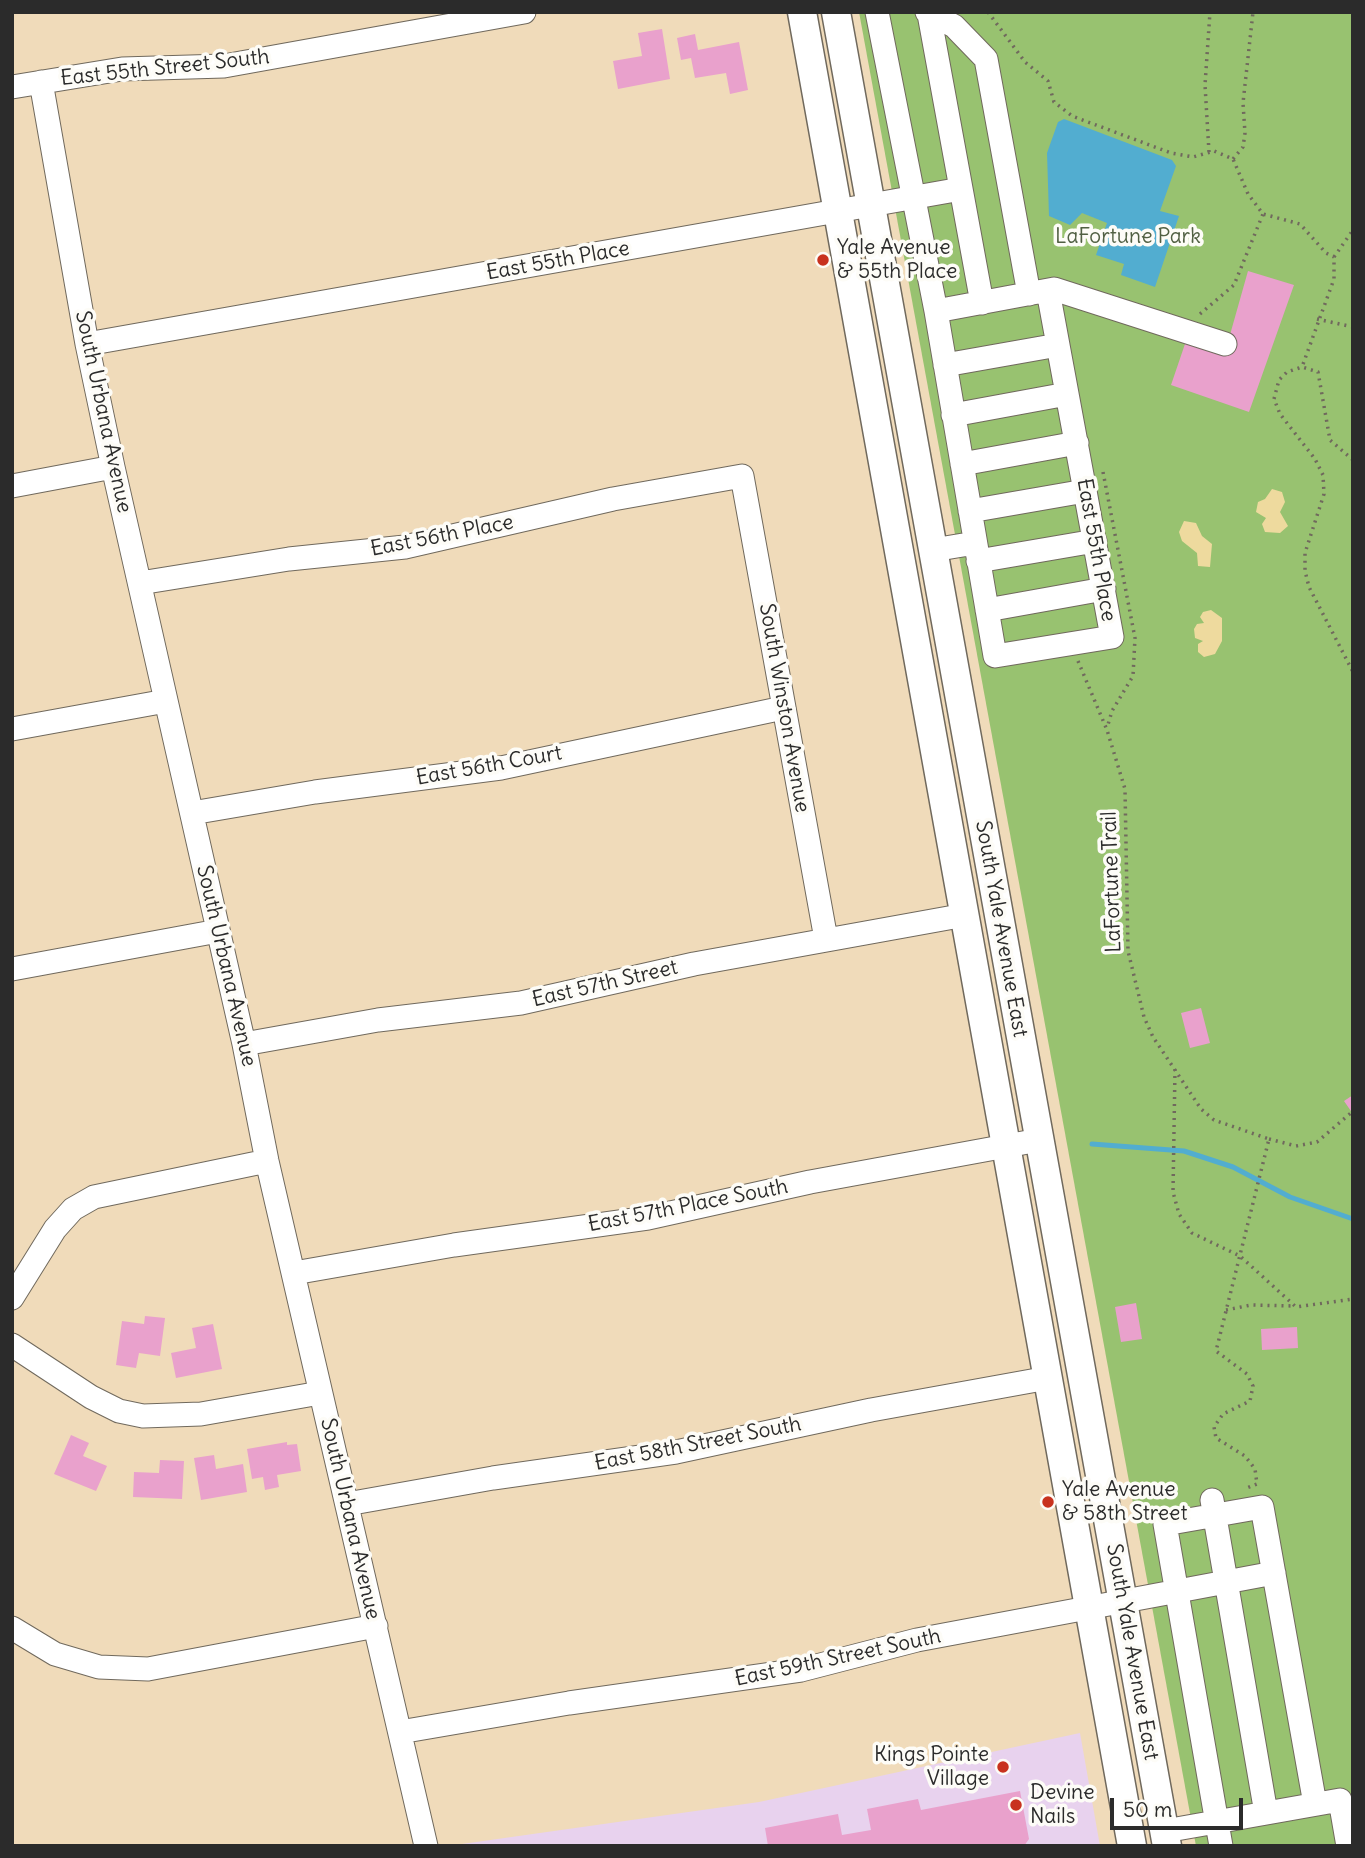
<!DOCTYPE html>
<style>
body{margin:0}
#map{position:relative;width:1365px;height:1858px;overflow:hidden;background:#f0dbba;font-family:Delius,sans-serif}
canvas{display:block}
.frame{position:absolute;inset:0;border:14px solid #2b2b2b;pointer-events:none}
.scale{position:absolute;left:1110px;top:1798px;width:133px;height:32px;box-sizing:border-box;border:4px solid #2b2b2b;border-top:0;padding-left:9px;font-size:21px;line-height:24px;white-space:nowrap;color:#2b2b2b;-webkit-text-stroke:5px #fdfcf7;paint-order:stroke}
</style>
<div id="map">
<canvas width="1365" height="1858"></canvas>
<div class="frame"></div>
<div class="scale">50 m</div>
</div>
<script>
const g = document.querySelector('canvas').getContext('2d');
g.lineJoin = 'round';
function fill(path, color) { g.fillStyle = color; g.fill(path, 'evenodd'); }
const shape = rows => new Path2D(rows.map(r => 'M' + r).join(''));
function stroke(path, color, width, dash) { g.strokeStyle = color; g.lineWidth = width; g.lineCap = dash ? 'butt' : 'round'; g.setLineDash(dash || []); g.stroke(path); }
function drawText(font, color, halo, rows, align = 'center') {
  g.font = font + ' Delius,sans-serif'; g.lineWidth = 7; g.setLineDash([]); g.textBaseline = 'middle'; g.strokeStyle = halo; g.fillStyle = color; for (const [text, x, y, turn = 0] of rows) {
    g.save(); g.translate(x, y); g.rotate((+turn || 0) * Math.PI / 180); g.textAlign = isNaN(turn) ? turn : align; if (halo) g.strokeText(text, 0, 0); g.fillText(text, 0, 0); g.restore();
  }
}
const built = shape([
 [1080,1733,1100,1846,448,1846,759,1802]
]);
const green = shape([
 [859,12,1353,12,1353,1846,1196,1846]
]);
const sand = shape([
 [1272,489,1282,492,1285,502,1280,512,1288,526,1280,533,1265,532,1262,524,1266,518,1256,512,1258,502,1265,499],
 [1184,521,1196,523,1202,536,1212,544,1210,567,1198,566,1197,553,1182,541,1179,532],
 [1211,610,1222,618,1222,641,1215,654,1204,657,1198,652,1198,644,1203,641,1195,638,1194,629,1197,624,1204,623,1200,617,1203,612]
]);
const water = shape([
 [1064,119,1172,160,1176,166,1160,211,1179,216,1155,287,1121,275,1124,264,1096,255,1107,223,1082,213,1070,225,1049,216,1047,153,1058,122]
]);
const stream = shape([
 [1092,1144,1184,1151,1233,1167,1290,1197,1353,1219]
]);
const building = shape([
 [662,29,670,79,618,89,613,61,642,56,638,33],
 [695,34,698,50,739,42,748,90,730,94,726,73,695,78,691,58,681,60,677,38],
 [1248,271,1294,285,1249,412,1171,385,1186,341,1224,356],
 [1201,1008,1210,1043,1190,1048,1181,1013],
 [1353,1095,1353,1114,1344,1101],
 [1136,1303,1142,1339,1121,1342,1115,1307],
 [145,1316,165,1318,160,1356,139,1353,136,1368,116,1365,122,1321,144,1324],
 [213,1324,222,1369,176,1378,171,1353,196,1348,192,1328],
 [1297,1327,1298,1348,1262,1350,1261,1329],
 [71,1435,89,1443,83,1456,107,1466,96,1491,54,1474],
 [287,1442,287,1445,297,1444,301,1471,277,1475,279,1487,265,1490,263,1477,252,1479,247,1449],
 [214,1455,216,1469,243,1464,247,1492,201,1500,194,1458],
 [160,1460,184,1461,182,1499,133,1497,134,1472,159,1473],
 [1020,1791,1029,1839,1024,1846,768,1846,765,1828,838,1814,842,1835,871,1830,867,1809,918,1799,921,1810]
]);
const path = shape([
 [988,12,1025,62,1048,81,1054,102,1072,116,1171,153,1193,157,1214,151,1233,159,1248,194,1263,214,1300,224,1326,253,1334,257,1334,279,1302,367],
 [1209,152,1205,85,1210,12],
 [1233,159,1243,147,1245,133,1243,103,1253,12],
 [1334,257,1353,230],
 [1200,314,1234,285,1263,214],
 [1317,319,1353,327],
 [1353,460,1330,440,1318,372,1302,367,1287,372,1279,380,1274,399,1280,414,1315,459,1323,475,1324,494,1305,553,1305,571,1309,587,1353,672],
 [1103,472,1135,638,1133,676,1112,711,1107,728],
 [1078,661,1107,730,1125,789,1128,951,1144,1017,1153,1037,1201,1109,1214,1120,1269,1139,1216,1351,1247,1374,1253,1386,1250,1401,1223,1414,1214,1427,1216,1438,1245,1456,1255,1469,1257,1484,1247,1488],
 [1175,1069,1173,1192,1179,1214,1192,1233,1240,1256,1296,1307,1353,1299],
 [1269,1139,1296,1146,1317,1142,1352,1112],
 [1226,1310,1251,1305,1294,1306]
]);
const minor = shape([
 [877,12,936,311,995,656,1112,637,1048,291],
 [927,12,954,26,986,59,1029,294],
 [929,14,982,303],
 [41,82,87,344,113,467,244,1044,267,1161,426,1846],
 [12,87,122,69,224,66,524,12],
 [936,311,1054,289,1225,344],
 [87,344,961,189],
 [945,365,1058,345],
 [953,415,1067,394],
 [962,464,1077,443],
 [12,486,113,467],
 [970,511,1085,491],
 [933,550,975,543],
 [978,561,1095,541],
 [140,583,289,559,405,547,613,499,742,476,826,939],
 [987,610,1104,589],
 [12,729,166,701],
 [192,813,315,792,501,768,783,708],
 [12,969,218,931],
 [244,1044,378,1020,521,1003,694,964,965,915],
 [294,1273,454,1245,648,1218,810,1182,1039,1140],
 [12,1298,55,1229,73,1209,94,1197,267,1161],
 [12,1345,91,1397,119,1411,143,1416,201,1414,320,1393],
 [1212,1500,1266,1813],
 [347,1504,493,1478,676,1452,871,1410,1048,1378],
 [12,1628,55,1654,99,1667,148,1669,376,1626],
 [400,1732,569,1703,801,1670,917,1640,1274,1573],
 [1165,1831,1340,1800,1348,1846],
 [1221,1846,1165,1524,1262,1507,1315,1804]
]);
const major = shape([
 [802,12,1132,1846],
 [836,12,1167,1846]
]);
const markers = [
 [823,260,7,"#c8321e"],
 [1048,1502,7,"#c8321e"],
 [1003,1767,7,"#c8321e"],
 [1016,1805,7,"#c8321e"]
];
const streetNames = [
 ["East 55th Street South",165,68,-6],
 ["East 55th Place",558,261,-10],
 ["South Urbana Avenue",103,412,78],
 ["East 56th Place",442,536,-11],
 ["East 55th Place",1096,550,80],
 ["South Winston Avenue",784,708,80],
 ["East 56th Court",489,766,-10],
 ["LaFortune Trail",1112,882,-92],
 ["South Yale Avenue East",1001,929,80],
 ["South Urbana Avenue",226,966,77],
 ["East 57th Street",605,984,-13],
 ["East 57th Place South",688,1206,-11],
 ["East 58th Street South",698,1444,-11],
 ["South Urbana Avenue",350,1519,77],
 ["South Yale Avenue East",1132,1652,80],
 ["East 59th Street South",838,1658,-12]
];
const parkNames = [
 ["LaFortune Park",1128,237]
];
const poiNames = [
 ["Yale Avenue",837,248],
 ["& 55th Place",837,272],
 ["Yale Avenue",1062,1490],
 ["& 58th Street",1062,1514],
 ["Kings Pointe",989,1755,"right"],
 ["Village",989,1779,"right"],
 ["Devine",1030,1793],
 ["Nails",1030,1817]
];
fill(built, '#e8d2ee');
fill(green, '#98c270');
fill(sand, '#eeda9e');
fill(water, '#52add0');
stroke(stream, '#52add0', 5);
fill(building, '#e9a1cc');
stroke(minor, '#70695d', 25);
stroke(major, '#70695d', 31);
stroke(path, '#70695d', 3.5, [2, 5]);
stroke(minor, '#fff', 23);
stroke(major, '#fff', 28);
for (const [x, y, r, color] of markers) { const dot = new Path2D(); dot.arc(x, y, r, 0, 2 * Math.PI); g.fillStyle = color; g.fill(dot); stroke(dot, '#fdfcf7', 2.5); }
drawText('21px', '#2b2b2b', '#fdfcf7', streetNames);
drawText('21px', '#516043', '#fdfcf7', parkNames);
drawText('21px', '#2b2b2b', '#fdfcf7', poiNames, 'left');
</script>
